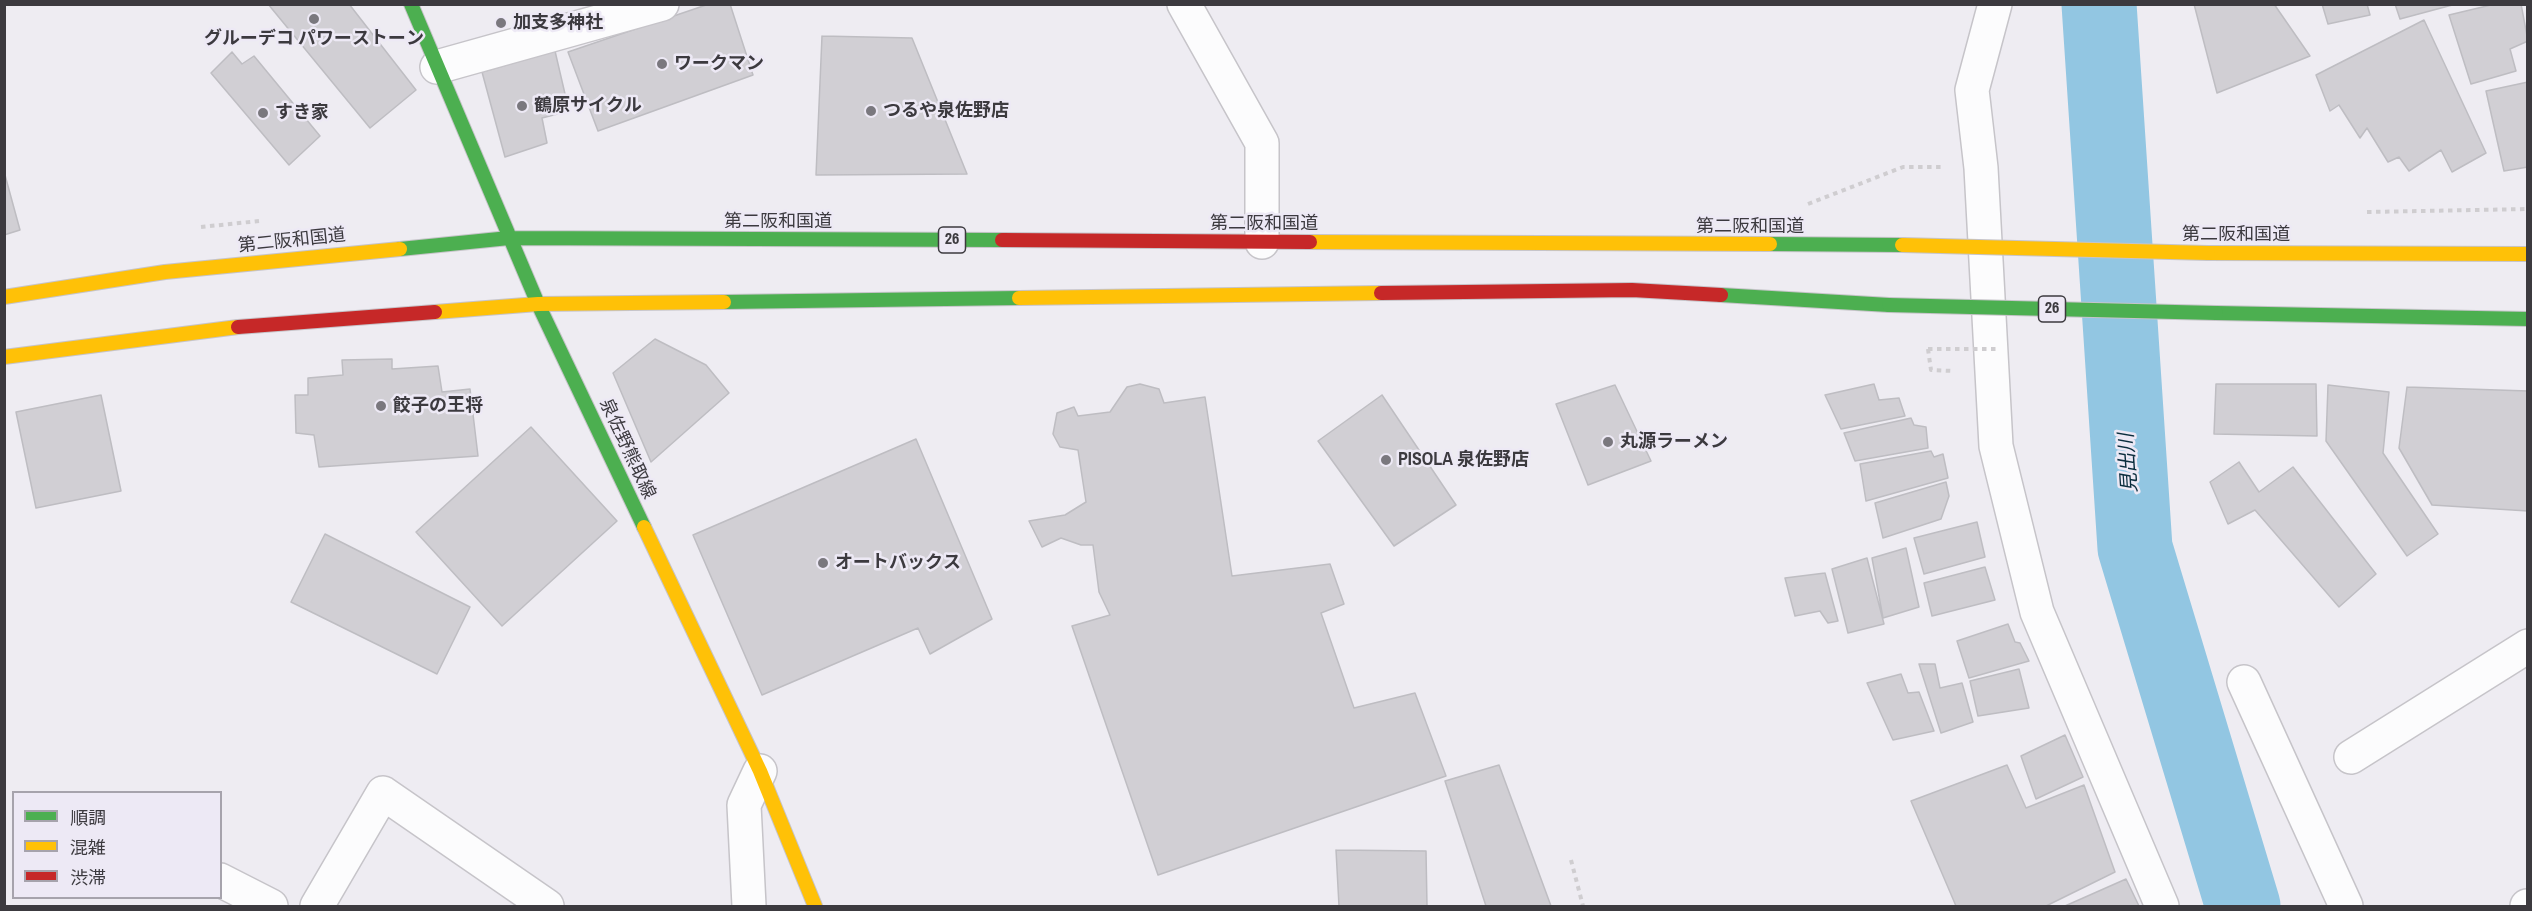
<!DOCTYPE html>
<meta charset="utf-8">
<style>
body{margin:0}
#map{position:relative;width:2532px;height:911px;overflow:hidden;background:#eeecf2;font-family:"Archivo Narrow","Noto Sans JP",sans-serif}
canvas{display:block}
.frame{position:absolute;inset:0;border:6px solid #3c3a3f;pointer-events:none}
.legend{position:absolute;left:12px;top:791px;width:210px;height:108px;box-sizing:border-box;background:#ede9f5;border:2px solid #a6a3ac;margin:0;padding:8px 10px;list-style:none;font-size:18px;color:#3c3a3f}
.legend li{display:flex;align-items:center;gap:12px;height:30px}
.legend b{width:30px;border:2px solid #a6a3ac}
</style>
<div id="map">
<canvas width="2532" height="911"></canvas>
<div class="frame"></div>
<ul class="legend">
<li><b style="height:8px;background:#4caf50"></b>順調</li>
<li><b style="height:8px;background:#ffc107"></b>混雑</li>
<li><b style="height:8px;background:#c62828"></b>渋滞</li>
</ul>
</div>
<script>
const g = document.querySelector('canvas').getContext('2d');
g.lineJoin = 'round';
const shape = rows => new Path2D(rows.map(r => 'M' + r).join(''));
function stroke(path, color, width, dash) { g.strokeStyle = color; g.lineWidth = width; g.lineCap = dash ? 'butt' : 'round'; g.setLineDash(dash || []); g.stroke(path); }
function fill(path, color) { g.fillStyle = color; g.fill(path, 'evenodd'); }
function drawText(font, color, halo, rows, align = 'center') {
  g.font = font + ' "Archivo Narrow","Noto Sans JP",sans-serif'; g.lineWidth = 5; g.setLineDash([]); g.textBaseline = 'middle'; g.strokeStyle = halo; g.fillStyle = color; for (const [text, x, y, turn = 0] of rows) {
    g.save(); g.translate(x, y); g.rotate((+turn || 0) * Math.PI / 180); g.textAlign = isNaN(turn) ? turn : align; if (halo) g.strokeText(text, 0, 0); g.fillText(text, 0, 0); g.restore();
  }
}
const river = shape([
 [2099,4,2135,548,2243,906]
]);
const building = shape([
 [268,4,349,4,416,90,370,128,268,4],
 [709,4,730,4,753,75,598,131,568,52,709,4],
 [2194,4,2274,4,2310,56,2217,93,2194,4],
 [2322,4,2367,4,2370,15,2328,24,2322,4],
 [2395,4,2456,4,2400,19,2395,4],
 [2495,4,2521,4,2528,41,2510,49,2516,71,2471,84,2449,15,2495,4],
 [2424,20,2486,153,2452,172,2441,150,2409,171,2399,157,2388,162,2367,128,2360,138,2339,105,2330,111,2316,75,2424,20],
 [822,36,912,38,967,174,816,175,822,36],
 [555,51,569,111,542,118,547,143,505,157,482,72,555,51],
 [232,52,242,64,254,56,320,136,289,165,211,73,232,52],
 [2528,82,2528,167,2504,171,2486,91,2528,82],
 [5,175,20,230,4,235,4,176,5,175],
 [655,339,706,365,729,393,651,462,613,373,655,339],
 [392,359,392,369,438,366,442,392,470,389,478,456,319,467,314,435,296,433,295,395,308,395,308,378,343,375,342,360,392,359],
 [1140,384,1159,389,1164,403,1205,397,1232,576,1330,564,1344,604,1321,613,1354,708,1415,693,1446,776,1158,875,1072,626,1110,615,1099,592,1093,545,1081,545,1061,538,1042,547,1029,521,1065,515,1086,502,1078,450,1060,447,1053,434,1057,413,1074,407,1078,416,1110,412,1127,387,1140,384],
 [1874,384,1879,400,1899,398,1905,416,1841,429,1825,395,1874,384],
 [2216,384,2316,384,2317,436,2214,434,2216,384],
 [1615,385,1651,461,1588,485,1556,404,1615,385],
 [2328,385,2389,392,2383,453,2438,534,2407,556,2326,441,2328,385],
 [2407,387,2528,391,2528,511,2432,505,2399,448,2407,387],
 [101,395,121,491,36,508,16,412,101,395],
 [1382,395,1456,505,1394,546,1318,441,1382,395],
 [1911,418,1914,425,1926,427,1928,448,1855,461,1844,433,1911,418],
 [531,427,617,521,502,626,416,532,531,427],
 [916,439,992,619,930,654,918,628,762,695,693,535,916,439],
 [1931,451,1934,457,1943,454,1948,478,1866,501,1860,464,1931,451],
 [2239,462,2259,492,2293,467,2376,574,2339,607,2255,510,2228,524,2210,482,2239,462],
 [1946,482,1949,496,1941,519,1883,538,1875,503,1946,482],
 [1977,522,1985,557,1924,574,1914,538,1977,522],
 [325,534,470,607,437,674,291,602,325,534],
 [1906,548,1919,607,1883,618,1872,558,1906,548],
 [1867,558,1884,624,1848,633,1832,569,1867,558],
 [1985,567,1995,600,1932,616,1924,583,1985,567],
 [1825,573,1838,621,1828,623,1820,611,1795,616,1785,578,1825,573],
 [2008,624,2015,642,2020,643,2029,661,1969,678,1957,641,2008,624],
 [1919,664,1935,664,1940,688,1962,683,1973,722,1941,733,1919,664],
 [2019,669,2029,708,1978,716,1970,681,2019,669],
 [1901,674,1908,693,1919,692,1934,731,1893,740,1867,683,1901,674],
 [2065,735,2083,777,2036,799,2021,756,2065,735],
 [1499,765,1551,906,1486,906,1445,781,1499,765],
 [2007,765,2026,808,2084,785,2115,872,2046,906,1956,906,1911,801,2007,765],
 [1336,850,1426,851,1427,906,1339,906,1336,850],
 [2126,879,2139,906,2065,906,2126,879]
]);
const path = shape([
 [1808,204,1903,167,1941,167],
 [2367,212,2528,209],
 [201,227,259,221],
 [1928,349,1931,370,1954,371],
 [1571,860,1583,906]
]);
const street = shape([
 [1184,4,1262,143,1262,242],
 [1995,4,1972,90,1981,168,1996,446,2037,612,2162,906],
 [437,67,662,4],
 [2244,682,2346,906],
 [2351,757,2528,646],
 [220,880,271,906],
 [317,906,383,793,547,906],
 [749,906,744,805,760,771],
 [2527,906,2528,906]
]);
const fast = shape([
 [411,4,538,304,644,527],
 [1770,244,1902,245],
 [400,249,509,238,1002,240],
 [1721,295,1889,305],
 [724,302,1019,298],
 [2216,313,2528,319]
]);
const slow = shape([
 [1310,242,1770,244],
 [2208,253,2528,254],
 [4,297,165,272,400,249],
 [1019,298,1381,293],
 [435,312,538,304,724,302],
 [4,357,238,327],
 [644,527,760,771,815,906]
]);
const jam = shape([
 [1002,240,1310,242],
 [1381,293,1632,290,1721,295],
 [238,327,435,312]
]);
const pathBridge = shape([
 [1928,349,1996,349]
]);
const fastBridge = shape([
 [1889,305,2216,313]
]);
const slowBridge = shape([
 [1902,245,2208,253]
]);
const markers = [
 [314,19,6,"#7a787e"],
 [501,23,6,"#7a787e"],
 [662,64,6,"#7a787e"],
 [522,106,6,"#7a787e"],
 [871,111,6,"#7a787e"],
 [263,113,6,"#7a787e"],
 [381,406,6,"#7a787e"],
 [1608,442,6,"#7a787e"],
 [1386,460,6,"#7a787e"],
 [823,563,6,"#7a787e"]
];
const shields = [
 [952,240,27],
 [2052,309,27]
];
const shieldNames = [
 ["26",952,240],
 ["26",2052,309]
];
const poiNames = [
 ["加支多神社",513,23],
 ["グルーデコ パワーストーン",314,39,"center"],
 ["ワークマン",674,64],
 ["鶴原サイクル",534,106],
 ["つるや泉佐野店",883,111],
 ["すき家",275,113],
 ["餃子の王将",393,406],
 ["丸源ラーメン",1620,442],
 ["PISOLA 泉佐野店",1398,460],
 ["オートバックス",835,563]
];
const streetNames = [
 ["第二阪和国道",778,222],
 ["第二阪和国道",1264,224],
 ["第二阪和国道",1750,227],
 ["第二阪和国道",2236,235],
 ["第二阪和国道",292,241,-6],
 ["泉佐野熊取線",627,449,65]
];
const waterNames = [
 ["見出川",2129,463,-94]
];
stroke(river, '#92c6e2', 75);
fill(building, '#d1cfd4');
stroke(building, '#bebdc2', 1.5);
stroke(street, '#c6c4c9', 36);
stroke(fast, '#c6c4c9', 16);
stroke(slow, '#c6c4c9', 16);
stroke(jam, '#c6c4c9', 16);
stroke(path, '#cfcdd0', 4, [4.5, 4.5]);
stroke(street, '#fcfcfd', 33);
stroke(fast, '#4caf50', 14);
stroke(slow, '#ffc107', 14);
stroke(jam, '#c62828', 14);
stroke(fastBridge, '#c6c4c9', 16, []);
stroke(slowBridge, '#c6c4c9', 16, []);
stroke(pathBridge, '#cfcdd0', 4, [4.5, 4.5]);
stroke(fastBridge, '#4caf50', 14);
stroke(slowBridge, '#ffc107', 14);
for (const [x, y, r, color] of markers) { const dot = new Path2D(); dot.arc(x, y, r, 0, 2 * Math.PI); g.fillStyle = color; g.fill(dot); stroke(dot, '#ede9f5', 2); }
for (const [x, y, w] of shields) { const box = new Path2D(); box.roundRect(x - w / 2, y - 13, w, 26, 4.5); g.fillStyle = '#ede9f5'; g.fill(box); stroke(box, '#3c3a3f', 1.5); }
drawText('bold 16px', '#3c3a3f', null, shieldNames);
drawText('bold 18px', '#3c3a3f', '#ede9f5', poiNames, 'left');
drawText('18px', '#3c3a3f', '#ede9f5', streetNames);
drawText('italic 20px', '#0b2e3e', '#ede9f5', waterNames);
</script>
